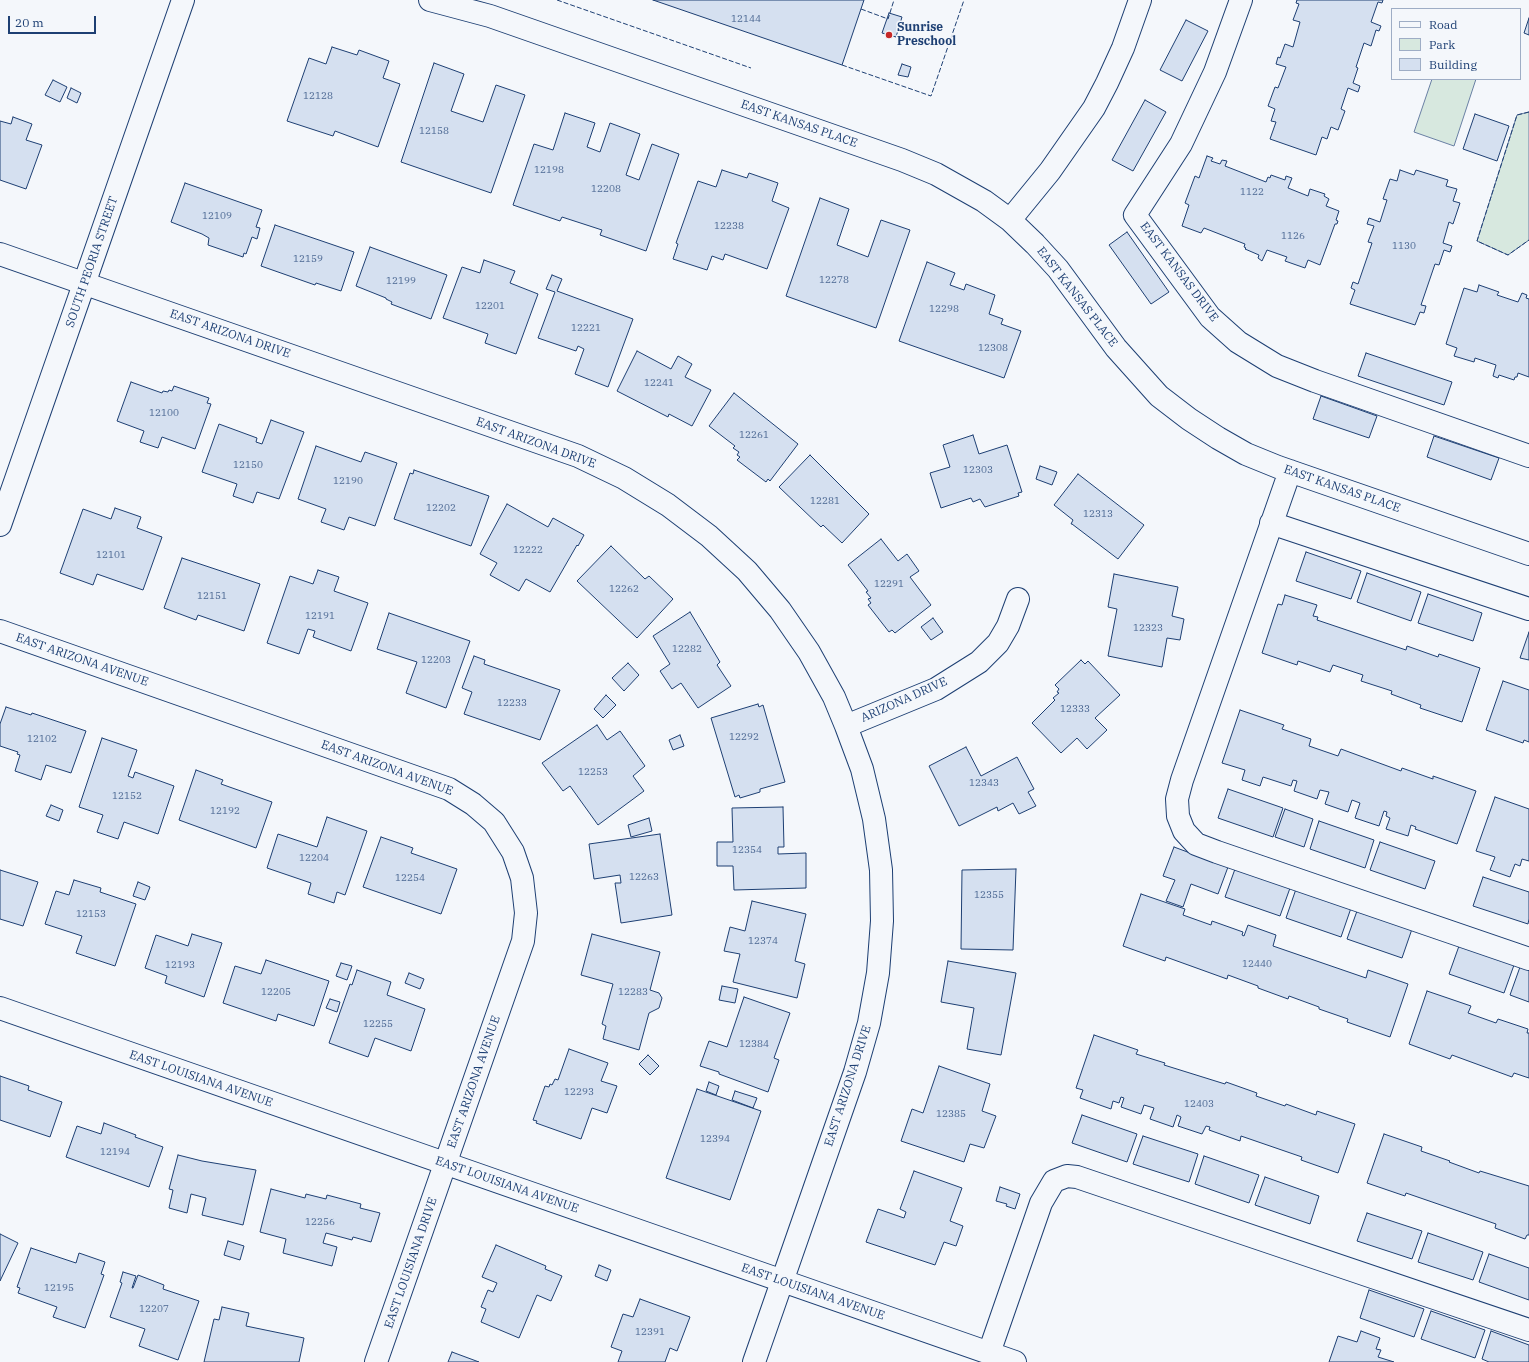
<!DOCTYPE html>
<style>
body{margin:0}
#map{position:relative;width:1529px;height:1362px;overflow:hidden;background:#f4f7fb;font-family:"IBM Plex Serif",serif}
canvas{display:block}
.legend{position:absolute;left:1391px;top:8px;width:130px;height:72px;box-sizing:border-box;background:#f4f7fb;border:1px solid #9eadc5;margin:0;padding:5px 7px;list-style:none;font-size:12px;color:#1d3f73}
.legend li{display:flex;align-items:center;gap:8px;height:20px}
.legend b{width:20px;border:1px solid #9eadc5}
.scale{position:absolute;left:8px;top:16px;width:88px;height:18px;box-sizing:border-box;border:2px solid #1d3f73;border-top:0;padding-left:5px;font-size:12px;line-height:14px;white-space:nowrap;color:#1d3f73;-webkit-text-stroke:3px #f4f7fb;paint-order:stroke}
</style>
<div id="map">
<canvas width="1529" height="1362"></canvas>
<ul class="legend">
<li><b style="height:5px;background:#f4f7fb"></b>Road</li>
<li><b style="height:11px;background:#d7e8df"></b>Park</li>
<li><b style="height:11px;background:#d5e0f0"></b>Building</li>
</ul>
<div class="scale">20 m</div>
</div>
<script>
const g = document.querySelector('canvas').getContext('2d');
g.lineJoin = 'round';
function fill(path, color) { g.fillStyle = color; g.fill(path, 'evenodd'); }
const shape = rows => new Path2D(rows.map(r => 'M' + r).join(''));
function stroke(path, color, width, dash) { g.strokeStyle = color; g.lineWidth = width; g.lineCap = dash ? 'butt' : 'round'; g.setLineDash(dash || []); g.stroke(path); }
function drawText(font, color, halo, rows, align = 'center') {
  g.font = font + ' "IBM Plex Serif",serif'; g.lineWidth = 3; g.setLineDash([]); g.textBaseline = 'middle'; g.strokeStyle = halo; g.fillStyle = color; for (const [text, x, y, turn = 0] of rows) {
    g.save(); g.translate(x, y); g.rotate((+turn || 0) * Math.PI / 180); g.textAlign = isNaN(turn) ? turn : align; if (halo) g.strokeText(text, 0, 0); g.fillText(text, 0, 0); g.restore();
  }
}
const green = shape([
 [1432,79,1476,79,1454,146,1414,132,1432,79],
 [1529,112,1529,240,1508,255,1477,241,1517,115,1529,112]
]);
const building = shape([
 [653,0,864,0,842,65,653,0],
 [1297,0,1383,0,1382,3,1378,2,1371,22,1381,26,1379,31,1376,30,1371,46,1364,43,1356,67,1358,68,1353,83,1360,86,1358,92,1348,88,1341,109,1345,111,1338,130,1331,127,1327,139,1322,137,1316,155,1270,139,1276,122,1271,121,1275,109,1268,106,1275,87,1278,88,1286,67,1276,64,1278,57,1280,58,1285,44,1293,47,1300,22,1293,20,1299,4,1296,3,1297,0],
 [889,13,902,17,896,37,882,33,889,13],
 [1529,18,1529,35,1524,33,1529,18],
 [1186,20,1208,31,1182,81,1160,70,1186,20],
 [332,47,357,55,359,50,389,61,383,78,400,84,378,147,335,131,333,136,287,121,309,58,326,64,332,47],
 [434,63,464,74,451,111,483,122,496,85,525,95,491,193,401,162,434,63],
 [902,64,911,67,908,77,898,75,902,64],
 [53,80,67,87,60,102,45,95,53,80],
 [71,88,81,93,77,103,67,98,71,88],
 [1145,100,1166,112,1133,171,1112,160,1145,100],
 [565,113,595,123,587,147,600,152,610,123,640,134,626,175,639,180,652,144,679,154,646,251,600,235,602,230,562,217,560,221,513,205,534,144,553,150,565,113],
 [1475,114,1509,126,1497,161,1463,149,1475,114],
 [13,117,32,124,26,140,42,145,26,189,0,180,0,121,11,124,13,117],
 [1207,156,1213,158,1211,161,1220,164,1222,160,1227,161,1225,166,1266,182,1268,177,1270,178,1271,175,1285,180,1286,176,1292,178,1288,188,1308,196,1310,189,1325,194,1324,196,1329,199,1326,206,1339,211,1336,220,1338,221,1337,224,1335,224,1320,265,1308,260,1305,268,1285,261,1287,257,1267,250,1262,261,1258,258,1259,255,1245,249,1246,248,1244,247,1245,244,1204,228,1201,233,1182,226,1189,205,1185,203,1195,176,1199,178,1207,156],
 [722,170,747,178,749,173,778,183,772,201,789,208,767,269,725,254,723,260,712,256,707,270,673,259,678,244,676,243,698,181,716,187,722,170],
 [1400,170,1414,175,1416,170,1448,180,1446,186,1457,189,1453,201,1460,203,1453,224,1449,222,1443,243,1452,246,1450,252,1444,250,1439,265,1435,264,1421,305,1426,306,1424,313,1420,312,1415,325,1350,304,1355,290,1351,288,1353,282,1358,284,1372,243,1368,242,1374,226,1367,224,1369,218,1380,222,1387,200,1383,199,1390,179,1397,181,1400,170],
 [185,183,262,210,256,227,260,228,257,239,252,237,246,254,244,253,243,257,208,245,209,238,202,234,171,222,185,183],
 [820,198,849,209,837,245,868,257,881,220,910,230,876,328,786,296,820,198],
 [275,225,354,252,341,291,316,283,315,285,261,266,275,225],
 [1127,232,1169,292,1151,304,1109,245,1127,232],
 [370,247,447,275,431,319,391,304,392,302,386,299,386,298,356,286,370,247],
 [484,260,515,271,510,283,538,294,516,354,485,343,488,334,443,318,462,267,480,273,484,260],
 [927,262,955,273,950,285,964,290,966,284,995,295,989,314,1003,319,1001,324,1021,331,1004,378,899,341,927,262],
 [552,275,562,279,557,291,633,319,608,387,575,374,584,349,578,346,576,351,538,338,555,292,546,289,552,275],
 [1479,285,1499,292,1497,295,1518,302,1522,293,1527,295,1526,298,1529,299,1529,377,1518,373,1517,377,1515,377,1514,380,1499,375,1498,378,1493,376,1496,365,1475,358,1474,362,1454,356,1457,348,1446,344,1464,288,1477,292,1479,285],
 [637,351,671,369,678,356,692,364,685,377,711,390,692,426,669,414,668,417,617,391,637,351],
 [1366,353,1452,382,1444,405,1358,376,1366,353],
 [131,382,162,393,163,391,168,392,169,390,172,391,174,386,209,398,207,403,211,404,195,449,162,437,158,448,140,442,144,431,117,421,131,382],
 [734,393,798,444,770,481,768,479,766,482,737,460,740,457,737,455,739,452,733,448,735,446,709,426,734,393],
 [1321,396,1377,416,1369,438,1313,419,1321,396],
 [271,420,304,432,279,499,257,492,253,503,233,496,237,484,202,472,219,424,257,438,256,442,262,444,271,420],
 [973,435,979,454,1007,445,1022,492,1018,493,1019,496,985,507,980,499,973,502,971,498,941,508,930,473,950,467,943,445,973,435],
 [1434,436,1499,458,1491,480,1427,457,1434,436],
 [316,446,361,462,365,452,397,463,375,526,349,517,344,530,321,522,326,509,298,499,316,446],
 [810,455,869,514,842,543,823,525,821,527,779,487,810,455],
 [1040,466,1057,472,1052,485,1036,479,1040,466],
 [414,470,489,496,471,546,394,519,410,473,413,474,414,470],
 [1078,474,1144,525,1118,559,1072,524,1071,524,1073,520,1054,505,1078,474],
 [507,504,548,527,553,518,584,535,578,546,577,545,550,592,526,579,519,591,490,575,497,563,480,554,507,504],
 [115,508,141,517,137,528,162,537,143,590,97,574,93,585,60,573,83,509,111,519,115,508],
 [881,539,898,561,907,554,919,571,910,577,931,605,895,633,892,630,889,632,868,605,871,603,868,599,871,598,866,592,868,591,848,565,881,539],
 [611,546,645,579,649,576,673,599,637,638,577,581,611,546],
 [1306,552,1361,571,1351,599,1296,581,1306,552],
 [182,558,260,584,244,631,198,615,196,620,164,608,182,558],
 [318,570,339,577,334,591,368,603,351,651,313,637,315,631,308,629,299,654,267,643,290,576,313,584,318,570],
 [1367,573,1421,592,1411,621,1357,602,1367,573],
 [1114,574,1178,587,1172,616,1184,619,1180,640,1167,638,1162,667,1108,656,1117,609,1108,607,1114,574],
 [1428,594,1482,613,1473,641,1418,623,1428,594],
 [1285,595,1317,605,1313,616,1318,617,1317,620,1406,650,1407,646,1438,657,1439,654,1480,668,1462,722,1420,708,1421,705,1391,694,1392,691,1361,681,1363,675,1333,665,1330,672,1298,661,1297,665,1262,653,1278,604,1282,605,1285,595],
 [690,612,720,662,717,665,731,686,698,708,681,683,672,689,660,671,670,664,653,636,690,612],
 [389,613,470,641,446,708,406,693,417,662,377,649,389,613],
 [933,618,943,632,931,640,921,627,933,618],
 [1529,632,1529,660,1520,658,1529,632],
 [474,656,485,660,484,664,560,690,540,740,464,714,472,692,462,688,474,656],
 [1081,660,1085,664,1088,661,1120,695,1095,718,1107,730,1087,749,1077,738,1061,753,1032,723,1055,700,1053,698,1059,693,1057,692,1059,689,1055,685,1081,660],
 [628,663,639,675,624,691,612,678,628,663],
 [1503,681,1529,690,1529,742,1524,740,1523,743,1486,730,1503,681],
 [606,695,616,705,603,718,594,709,606,695],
 [758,704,759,707,763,705,785,782,760,789,760,792,740,798,739,795,735,797,711,718,758,704],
 [6,707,31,715,32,713,86,731,71,773,46,765,41,780,15,771,20,755,17,754,18,752,0,746,0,724,6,707],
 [1240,710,1284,725,1282,729,1311,739,1309,746,1338,756,1341,749,1401,771,1402,768,1433,779,1433,776,1476,791,1457,844,1415,829,1416,827,1411,825,1408,836,1386,829,1390,818,1386,816,1387,812,1384,811,1379,826,1355,818,1360,803,1352,800,1348,812,1325,804,1329,792,1320,790,1317,799,1294,791,1297,781,1293,780,1291,786,1263,777,1260,786,1242,780,1245,770,1222,763,1240,710],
 [597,725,607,740,620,731,645,766,633,776,644,791,598,825,570,786,563,791,542,763,597,725],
 [680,735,684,746,673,750,669,740,680,735],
 [102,738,137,750,128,776,133,778,135,772,174,786,158,834,124,822,118,839,97,832,103,815,79,807,102,738],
 [966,747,981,776,1017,757,1034,789,1028,792,1036,806,1019,814,1013,803,998,811,997,807,959,826,929,766,966,747],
 [196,770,223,780,221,784,272,802,256,848,179,820,196,770],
 [1228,789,1283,808,1273,837,1218,818,1228,789],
 [1495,797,1529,809,1529,861,1522,859,1520,866,1515,864,1510,877,1490,870,1495,857,1476,851,1495,797],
 [51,805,63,810,59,821,46,816,51,805],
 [783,807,784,847,778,847,778,854,806,853,806,888,734,890,733,866,717,866,717,842,733,842,732,808,783,807],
 [1285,809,1313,819,1304,847,1275,837,1285,809],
 [327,817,367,831,345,895,337,892,334,903,308,894,311,883,267,868,278,834,317,847,327,817],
 [649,818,652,831,631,837,628,825,649,818],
 [1319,821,1374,840,1365,868,1310,849,1319,821],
 [660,834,672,915,621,923,615,883,621,883,620,875,594,879,589,844,660,834],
 [381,837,413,848,411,853,457,869,441,914,363,887,381,837],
 [1380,842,1435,861,1425,889,1370,870,1380,842],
 [1174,847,1228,867,1218,894,1191,884,1183,907,1166,901,1175,880,1163,876,1174,847],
 [1016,869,1013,950,961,949,962,870,1016,869],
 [1235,869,1290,888,1280,916,1225,897,1235,869],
 [0,870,38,882,23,926,0,919,0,870],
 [1483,877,1529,892,1529,919,1528,924,1473,906,1483,877],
 [74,880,101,888,100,892,136,904,115,966,76,953,82,936,45,924,56,891,69,895,74,880],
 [138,882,150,887,145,900,133,896,138,882],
 [1296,889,1351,908,1341,937,1286,918,1296,889],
 [1141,894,1185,909,1183,915,1211,925,1212,921,1243,932,1242,935,1244,936,1248,925,1276,935,1273,946,1366,978,1368,970,1408,984,1390,1037,1347,1022,1348,1019,1319,1009,1319,1007,1289,996,1288,999,1258,988,1258,986,1228,975,1227,979,1166,957,1165,961,1123,946,1141,894],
 [752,901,806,914,795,961,805,964,797,998,733,982,740,954,724,951,730,927,745,931,752,901],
 [1357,911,1412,929,1402,958,1347,939,1357,911],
 [192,934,222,943,204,997,165,983,167,976,145,968,156,935,188,946,192,934],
 [592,934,660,952,650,990,659,993,662,998,659,1008,649,1013,639,1050,603,1039,606,1026,602,1024,613,984,581,975,592,934],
 [1459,946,1514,965,1504,993,1449,974,1459,946],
 [266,960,329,981,314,1026,278,1014,276,1021,223,1003,235,966,261,974,266,960],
 [948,961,1016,973,1001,1055,967,1049,974,1008,941,1002,948,961],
 [341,963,352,966,347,980,336,976,341,963],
 [1520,967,1529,970,1529,1002,1510,995,1520,967],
 [357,970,391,982,387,995,425,1009,411,1051,375,1038,368,1057,329,1043,350,984,352,985,357,970],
 [409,973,424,979,420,989,405,983,409,973],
 [722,986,738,989,735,1003,719,1000,722,986],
 [1427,991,1471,1006,1468,1013,1496,1023,1498,1019,1528,1029,1527,1033,1529,1033,1529,1078,1514,1073,1512,1077,1452,1055,1450,1059,1409,1044,1427,991],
 [744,997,790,1013,774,1058,779,1060,768,1092,719,1074,719,1072,700,1066,709,1041,727,1047,744,997],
 [330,999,340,1002,337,1012,326,1008,330,999],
 [1094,1035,1138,1050,1136,1054,1165,1063,1164,1065,1225,1084,1226,1082,1257,1093,1256,1096,1285,1106,1286,1104,1316,1115,1317,1111,1355,1124,1338,1173,1301,1160,1302,1157,1241,1136,1240,1141,1209,1130,1210,1127,1206,1126,1202,1134,1178,1126,1181,1117,1177,1115,1173,1127,1150,1119,1154,1108,1144,1105,1141,1114,1121,1107,1124,1098,1121,1097,1119,1103,1113,1101,1111,1109,1080,1098,1083,1090,1076,1088,1094,1035],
 [569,1049,608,1063,601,1081,617,1086,607,1113,592,1108,581,1139,536,1123,537,1121,533,1120,545,1086,549,1087,550,1084,552,1085,555,1079,558,1080,569,1049],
 [648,1055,659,1066,650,1075,639,1064,648,1055],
 [939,1066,990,1084,982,1111,996,1116,984,1148,970,1144,964,1162,901,1141,912,1109,923,1113,939,1066],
 [0,1076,29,1086,28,1090,62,1102,50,1137,0,1120,0,1076],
 [709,1082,719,1086,716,1095,706,1091,709,1082],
 [697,1089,761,1111,730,1200,666,1178,697,1089],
 [735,1091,757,1098,753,1108,732,1100,735,1091],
 [1082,1115,1137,1134,1127,1162,1072,1143,1082,1115],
 [104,1123,136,1135,135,1137,163,1147,149,1187,66,1157,77,1126,101,1134,104,1123],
 [1384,1134,1422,1147,1421,1151,1450,1161,1449,1162,1479,1173,1480,1171,1529,1186,1529,1235,1527,1235,1525,1239,1495,1228,1496,1224,1406,1193,1405,1196,1367,1183,1384,1134],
 [1143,1136,1198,1154,1189,1182,1133,1164,1143,1136],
 [178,1155,202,1161,256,1170,243,1225,202,1215,206,1198,191,1194,187,1213,169,1208,173,1190,169,1189,178,1155],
 [1204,1156,1259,1175,1249,1203,1195,1184,1204,1156],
 [914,1171,962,1188,950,1221,963,1226,956,1246,944,1242,935,1265,866,1242,878,1209,904,1218,906,1212,900,1209,914,1171],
 [1265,1177,1319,1196,1310,1224,1255,1205,1265,1177],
 [1000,1187,1020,1194,1015,1209,1006,1206,1007,1204,996,1201,1000,1187],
 [271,1189,305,1198,306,1194,326,1199,327,1195,361,1204,360,1208,380,1213,371,1242,353,1237,352,1240,326,1233,323,1243,337,1247,332,1266,283,1253,286,1239,260,1232,271,1189],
 [1367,1213,1422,1231,1412,1259,1357,1241,1367,1213],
 [1428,1233,1483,1252,1473,1280,1418,1262,1428,1233],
 [0,1234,18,1243,0,1281,0,1234],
 [228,1241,244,1246,240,1260,224,1255,228,1241],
 [496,1245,546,1266,545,1269,562,1276,551,1301,537,1295,519,1338,481,1322,486,1309,481,1307,488,1290,493,1292,497,1283,482,1277,496,1245],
 [31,1248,76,1263,79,1253,105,1262,101,1274,104,1275,85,1328,53,1317,57,1307,18,1293,20,1288,17,1287,31,1248],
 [1489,1254,1529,1268,1529,1300,1479,1282,1489,1254],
 [599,1265,611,1270,607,1281,595,1276,599,1265],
 [123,1272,136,1276,132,1288,133,1288,138,1275,164,1285,163,1289,199,1301,178,1360,139,1346,145,1329,110,1317,122,1283,120,1282,123,1272],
 [1369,1290,1424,1309,1414,1337,1360,1318,1369,1290],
 [640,1299,690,1317,677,1351,670,1348,665,1362,618,1362,622,1351,611,1347,623,1314,633,1317,640,1299],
 [222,1307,249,1313,246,1326,304,1338,299,1362,204,1362,214,1319,219,1320,222,1307],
 [1431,1311,1485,1330,1475,1358,1421,1339,1431,1311],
 [1361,1331,1380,1338,1376,1349,1381,1350,1378,1357,1394,1362,1329,1362,1338,1336,1357,1342,1361,1331],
 [1491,1331,1529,1345,1529,1362,1489,1362,1482,1359,1491,1331],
 [452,1352,479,1362,448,1362,452,1352]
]);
const minor = shape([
 [430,0,490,16,902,160,936,174,984,201,1010,220,1035,244,1058,269,1116,348,1159,396,1189,419,1218,438,1246,454,1278,467,1529,554],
 [1241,0,1215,72,1181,144,1135,215,1210,317,1238,342,1277,366,1315,381,1529,456],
 [1010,220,1050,171,1094,108,1107,83,1123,48,1140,0],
 [0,254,578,456,624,478,668,505,709,536,747,571,780,610,809,652,834,697,846,726,862,769,874,819,881,870,882,921,878,973,869,1023,855,1072,754,1362],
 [1290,471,1182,780,1177,799,1178,816,1184,831,1196,844,1217,852,1529,959],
 [1271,523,1529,609],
 [0,631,449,789,473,804,494,822,513,852,522,878,526,913,523,941,376,1362],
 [846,726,936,689,979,662,998,643,1008,626,1018,599],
 [0,1008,1015,1362],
 [989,1353,1041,1203,1054,1181,1067,1176,1077,1177,1529,1330]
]);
const major = shape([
 [0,525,183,0]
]);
const fence = shape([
 [557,0,751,68],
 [861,9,888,19,894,0],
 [842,65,931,96,964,0],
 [1529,112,1517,115,1477,241,1508,255,1529,240]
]);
const markers = [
 [889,35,4,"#c62828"]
];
const numberNames = [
 ["12144",746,19],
 ["12128",318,96],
 ["12158",434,131],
 ["12198",549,170],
 ["12208",606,189],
 ["1122",1252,192],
 ["12109",217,216],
 ["12238",729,226],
 ["1126",1293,236],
 ["1130",1404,246],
 ["12159",308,259],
 ["12278",834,280],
 ["12199",401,281],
 ["12201",490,306],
 ["12298",944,309],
 ["12221",586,328],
 ["12308",993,348],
 ["12241",659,383],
 ["12100",164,413],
 ["12261",754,435],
 ["12150",248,465],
 ["12303",978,470],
 ["12190",348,481],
 ["12281",825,501],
 ["12202",441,508],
 ["12313",1098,514],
 ["12222",528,550],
 ["12101",111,555],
 ["12291",889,584],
 ["12262",624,589],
 ["12151",212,596],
 ["12191",320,616],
 ["12323",1148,628],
 ["12282",687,649],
 ["12203",436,660],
 ["12233",512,703],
 ["12333",1075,709],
 ["12292",744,737],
 ["12102",42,739],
 ["12253",593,772],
 ["12343",984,783],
 ["12152",127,796],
 ["12192",225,811],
 ["12354",747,850],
 ["12204",314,858],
 ["12263",644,877],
 ["12254",410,878],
 ["12355",989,895],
 ["12153",91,914],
 ["12374",763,941],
 ["12440",1257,964],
 ["12193",180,965],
 ["12205",276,992],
 ["12283",633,992],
 ["12255",378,1024],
 ["12384",754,1044],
 ["12293",579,1092],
 ["12403",1199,1104],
 ["12385",951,1114],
 ["12394",715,1139],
 ["12194",115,1152],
 ["12256",320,1222],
 ["12195",59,1288],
 ["12207",154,1309],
 ["12391",650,1332]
];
const poiNames = [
 ["Sunrise",897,28],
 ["Preschool",897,42]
];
const streetNames = [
 ["EAST KANSAS PLACE",799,124,19],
 ["SOUTH PEORIA STREET",92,262,-71],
 ["EAST KANSAS DRIVE",1179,272,53],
 ["EAST KANSAS PLACE",1077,297,52],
 ["EAST ARIZONA DRIVE",230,334,19],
 ["EAST ARIZONA DRIVE",536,443,20],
 ["EAST KANSAS PLACE",1342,489,19],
 ["EAST ARIZONA AVENUE",82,660,19],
 ["ARIZONA DRIVE",904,700,-24],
 ["EAST ARIZONA AVENUE",387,768,20],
 ["EAST LOUISIANA AVENUE",201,1079,19],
 ["EAST ARIZONA AVENUE",474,1082,-71],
 ["EAST ARIZONA DRIVE",848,1086,-72],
 ["EAST LOUISIANA AVENUE",507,1185,19],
 ["EAST LOUISIANA DRIVE",411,1263,-71],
 ["EAST LOUISIANA AVENUE",813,1292,19]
];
fill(green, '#d7e8df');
stroke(green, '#687fa3', 1);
fill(building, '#d5e0f0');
stroke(building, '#1d3f73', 1);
stroke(minor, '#1d3f73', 24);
stroke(major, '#1d3f73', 24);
stroke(minor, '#f4f7fb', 22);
stroke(major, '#f4f7fb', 22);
stroke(fence, '#1d3f73', 1, [5, 2]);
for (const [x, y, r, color] of markers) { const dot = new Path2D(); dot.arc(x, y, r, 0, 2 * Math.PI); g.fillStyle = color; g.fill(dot); stroke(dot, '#f4f7fb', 1.5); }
drawText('10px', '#4b6792', null, numberNames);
drawText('bold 12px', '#1d3f73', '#f4f7fb', poiNames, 'left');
drawText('12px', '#1d3f73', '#f4f7fb', streetNames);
</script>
